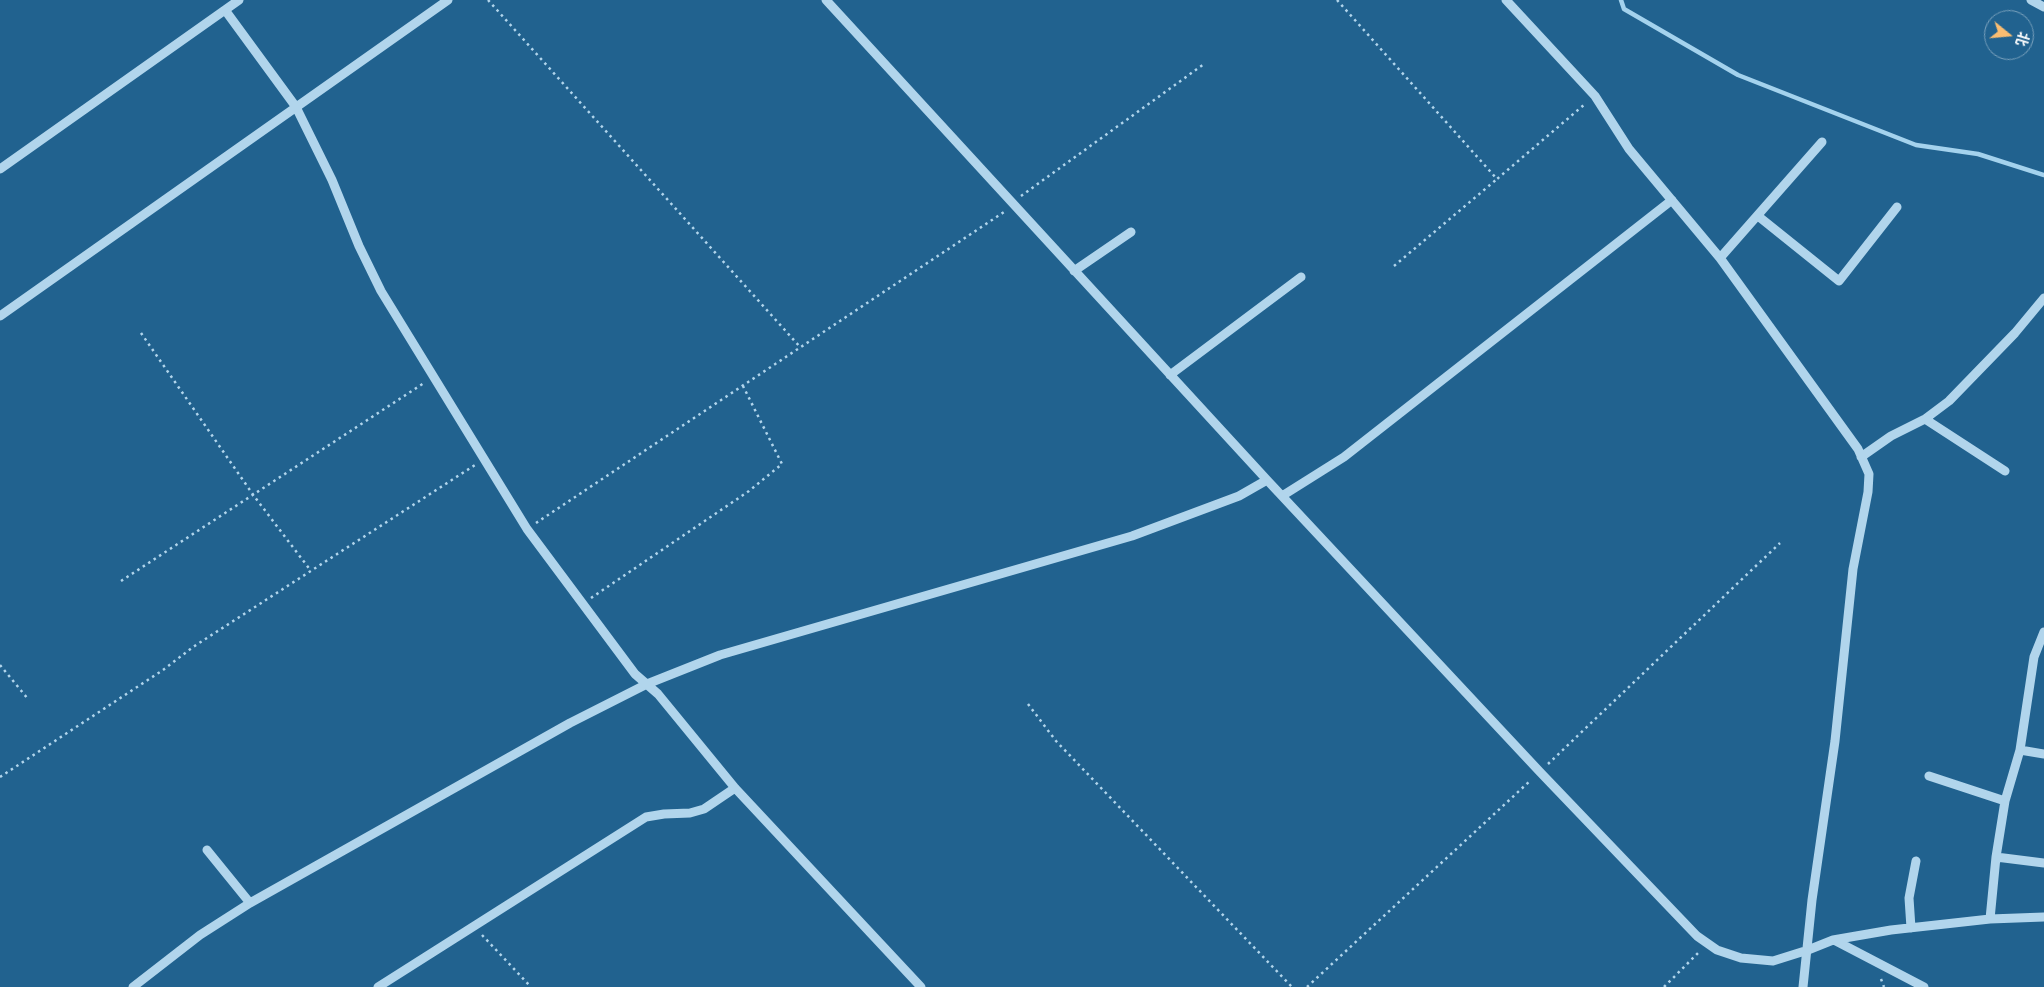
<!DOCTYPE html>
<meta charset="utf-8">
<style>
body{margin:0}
#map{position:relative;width:2044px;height:987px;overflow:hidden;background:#21628f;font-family:Helvetica,"Noto Sans SC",sans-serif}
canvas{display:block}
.north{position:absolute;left:1984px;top:10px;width:50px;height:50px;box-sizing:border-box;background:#21628f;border:1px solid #7aa1bc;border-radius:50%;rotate:107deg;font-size:14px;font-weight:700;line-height:20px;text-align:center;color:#fff}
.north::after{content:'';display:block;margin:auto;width:18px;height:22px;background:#f9bd72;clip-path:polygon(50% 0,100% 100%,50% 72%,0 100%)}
</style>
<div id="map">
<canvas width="2044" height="987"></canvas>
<div class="north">北</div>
</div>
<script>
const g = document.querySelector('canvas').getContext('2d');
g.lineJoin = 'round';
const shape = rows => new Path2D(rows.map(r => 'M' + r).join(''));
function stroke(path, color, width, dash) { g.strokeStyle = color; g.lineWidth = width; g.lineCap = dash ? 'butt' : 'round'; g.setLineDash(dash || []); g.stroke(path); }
const stream = shape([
 [1621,0,1624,9,1738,75,1916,145,1978,154,2044,175]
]);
const path = shape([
 [488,0,801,348],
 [1337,0,1497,179,1585,104],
 [1021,196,1204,64],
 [1394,266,1497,179],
 [141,333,254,496,311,571],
 [536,523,1004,212],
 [121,581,424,383],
 [591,598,749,491,782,464,743,386],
 [0,665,28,699],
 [1028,704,1056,741,1292,987],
 [1548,764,1780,543],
 [0,777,163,670,193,647,475,465],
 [482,935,531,987],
 [1881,979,1884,987],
 [1307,987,1531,780],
 [1664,987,1699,952]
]);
const minor = shape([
 [826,0,1267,480,1540,772,1697,936,1717,950,1741,958,1773,961,1808,950,1833,940,1891,930,1990,919,2044,917],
 [1506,0,1595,96,1629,149,1720,258,1858,449,1869,474,1868,492,1853,569,1835,741,1812,900,1803,987],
 [2031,0,2044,7],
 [225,10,296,107,332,180,359,246,381,291,527,529,635,674,658,694,735,788,921,987],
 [0,169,239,0],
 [1758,216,1839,281,1897,207],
 [1720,258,1822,142],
 [1074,271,1131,232],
 [0,316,448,0],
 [1170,375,1301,277],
 [1925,419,2005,471],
 [1861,457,1891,436,1925,419,1949,401,2015,333,2044,298],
 [1282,496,1344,457,1672,200],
 [2020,750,2044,754],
 [1929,776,2005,801],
 [207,850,250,903],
 [1996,857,2044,863],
 [1990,919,1996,857,2005,801,2020,750,2034,657,2044,632],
 [1911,928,1909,898,1916,861],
 [1834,940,1924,987],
 [133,987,200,935,250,903,570,723,647,684,720,655,1132,536,1239,496,1267,480],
 [378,987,646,817,664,814,690,813,704,809,735,788]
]);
stroke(stream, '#a4d2ed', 4.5);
stroke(path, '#b1d5ec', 2.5, [2.5, 4]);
stroke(minor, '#b1d5ec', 9);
</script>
